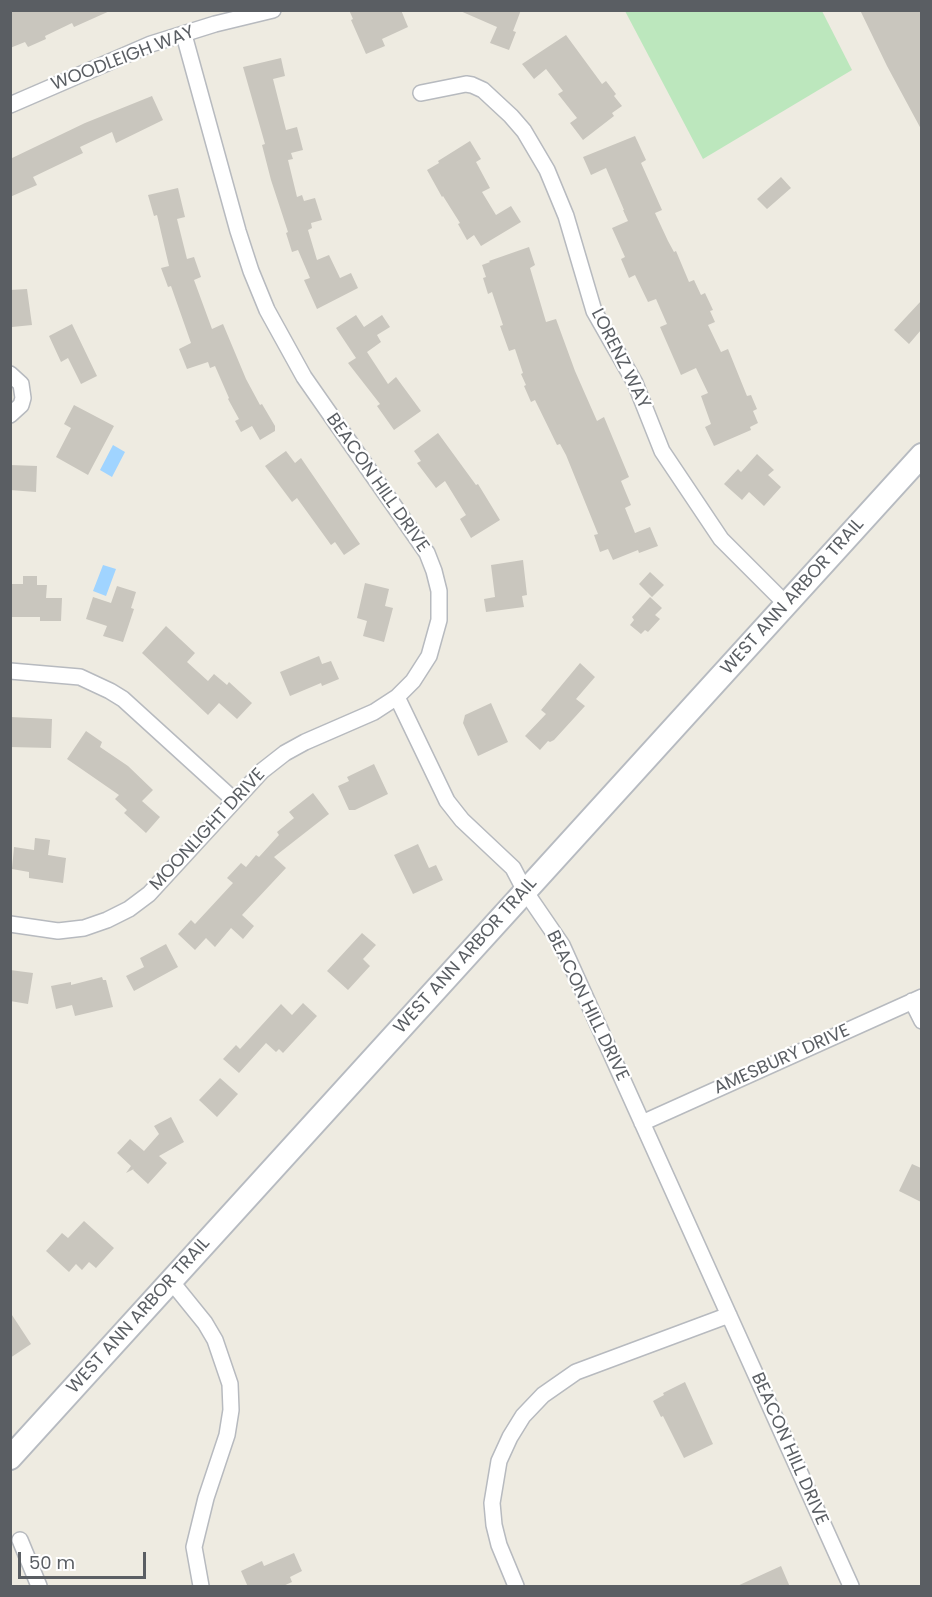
<!DOCTYPE html>
<style>
body{margin:0}
#map{position:relative;width:932px;height:1597px;overflow:hidden;background:#eeebe1;font-family:Poppins,sans-serif}
canvas{display:block}
.frame{position:absolute;inset:0;border:12px solid #5a5e63;pointer-events:none}
.scale{position:absolute;left:18px;top:1552px;width:128px;height:27px;box-sizing:border-box;border:3px solid #5a5e63;border-top:0;padding-left:8px;font-size:18px;line-height:21px;white-space:nowrap;color:#5a5e63;-webkit-text-stroke:4px #fff;paint-order:stroke}
</style>
<div id="map">
<canvas width="932" height="1597"></canvas>
<div class="frame"></div>
<div class="scale">50 m</div>
</div>
<script>
const g = document.querySelector('canvas').getContext('2d');
g.lineJoin = 'round';
function fill(path, color) { g.fillStyle = color; g.fill(path, 'evenodd'); }
const shape = rows => new Path2D(rows.map(r => 'M' + r).join(''));
function stroke(path, color, width, dash) { g.strokeStyle = color; g.lineWidth = width; g.lineCap = dash ? 'butt' : 'round'; g.setLineDash(dash || []); g.stroke(path); }
function drawText(font, color, halo, rows, align = 'center') {
  g.font = font + ' Poppins,sans-serif'; g.lineWidth = 4.5; g.setLineDash([]); g.textBaseline = 'middle'; g.strokeStyle = halo; g.fillStyle = color; for (const [text, x, y, turn = 0] of rows) {
    g.save(); g.translate(x, y); g.rotate((+turn || 0) * Math.PI / 180); g.textAlign = isNaN(turn) ? turn : align; if (halo) g.strokeText(text, 0, 0); g.fillText(text, 0, 0); g.restore();
  }
}
const green = shape([
 [625,11,822,11,852,70,703,159]
]);
const water = shape([
 [113,445,125,452,112,477,100,470],
 [103,565,116,569,106,596,93,591]
]);
const building = shape([
 [10,10,112,10,74,27,72,23,45,36,46,39,28,47,25,42,10,48],
 [349,10,401,10,408,27,382,39,385,46,366,54,351,20,353,19],
 [458,10,521,10,513,31,516,32,509,50,490,43,497,27],
 [860,10,921,10,921,129,887,66],
 [566,35,602,84,606,81,616,94,614,96,622,106,612,113,614,116,583,140,570,123,577,118,558,94,563,91,546,69,534,79,522,64],
 [281,58,285,76,273,79,286,130,297,127,303,150,291,153,293,159,288,160,297,197,302,195,304,201,315,198,322,220,311,223,312,228,308,230,317,260,329,255,340,278,351,273,358,288,317,309,304,280,310,278,298,250,292,252,286,233,288,232,271,180,262,145,265,144,243,67],
 [152,96,163,120,116,143,112,132,80,147,83,153,33,177,37,185,10,197,10,159,85,123],
 [635,136,646,160,641,163,662,210,655,213,668,241,674,252,676,251,689,282,694,280,701,295,705,293,713,310,710,311,715,322,708,325,721,352,728,349,747,396,751,395,757,409,753,411,758,423,750,427,751,430,714,446,705,427,711,424,701,396,708,393,696,368,681,375,660,327,667,324,656,299,648,302,635,275,629,278,621,259,625,257,612,228,628,221,623,210,624,210,606,168,591,175,583,157],
 [470,141,481,159,476,162,490,188,482,192,496,215,511,206,521,222,481,246,474,235,467,240,458,224,460,223,443,196,442,197,427,170,439,163,438,161],
 [781,177,791,188,767,209,757,199],
 [178,188,185,217,177,219,187,259,194,257,201,277,194,280,212,329,223,324,246,379,260,405,262,404,275,426,275,431,260,440,252,426,241,432,235,421,239,419,228,399,229,398,215,366,210,368,208,362,187,369,179,349,191,343,171,286,168,287,161,268,169,266,157,215,154,216,148,195],
 [529,247,535,265,530,268,546,322,556,319,575,371,597,421,604,417,629,477,621,481,631,505,625,508,635,533,650,527,658,546,639,553,638,550,613,560,608,549,600,552,594,535,598,534,566,455,560,444,557,445,535,400,531,402,524,386,526,385,521,374,523,373,515,349,509,351,500,326,503,325,492,292,488,294,483,278,486,277,482,265,490,262,489,261],
 [27,289,32,325,12,327,10,290],
 [921,301,921,330,909,344,894,330],
 [356,315,364,327,382,315,390,327,377,335,381,342,367,352,388,384,396,377,421,411,394,430,377,406,380,404,348,363,356,358,336,328],
 [72,324,97,376,81,384,68,358,61,362,49,336],
 [74,405,114,426,88,475,56,457,71,428,64,424],
 [438,433,476,485,478,484,500,520,471,538,460,519,466,515,445,481,436,488,417,463,421,461,414,451],
 [286,451,295,463,301,458,360,544,344,555,335,542,331,545,297,498,292,502,265,466],
 [757,454,774,470,768,475,781,487,764,506,749,492,742,500,724,484,738,469,741,472],
 [10,465,37,466,36,492,10,490],
 [523,560,527,595,522,596,524,607,486,612,484,599,495,597,491,565],
 [650,572,664,585,652,597,639,584],
 [23,576,37,576,37,585,47,585,46,598,62,598,61,621,40,621,40,617,10,617,10,584,23,584],
 [365,583,389,589,385,606,393,608,384,642,363,636,367,621,357,618],
 [117,586,136,592,131,608,134,609,123,642,103,636,107,626,86,619,93,597,111,603],
 [650,597,662,608,655,615,660,619,648,632,645,630,641,634,630,625,634,620,632,617],
 [166,626,195,653,187,662,208,681,214,674,227,685,229,682,252,703,237,719,219,703,208,715,142,653],
 [319,656,322,664,331,661,339,679,322,686,321,683,290,696,280,672],
 [580,663,595,677,576,699,585,706,554,740,550,742,548,741,540,750,525,736,546,714,541,710],
 [491,703,508,742,478,756,463,723,465,715],
 [10,717,52,719,51,748,10,747],
 [86,731,102,742,100,747,128,766,153,790,142,801,160,817,146,833,124,813,127,810,115,799,119,795,67,759],
 [374,764,388,794,355,810,349,810,338,786,349,781,347,777],
 [313,793,329,814,274,857,286,868,242,915,254,926,243,939,231,928,215,947,206,938,195,950,178,934,191,920,195,924,233,883,227,878,241,863,246,867,256,855,259,857,279,835,277,832,294,818,289,812],
 [35,838,50,840,48,855,66,858,63,883,29,878,29,872,12,869,14,847,34,850],
 [418,844,429,868,436,865,443,880,413,894,394,855],
 [362,933,376,945,363,959,370,966,348,990,327,971],
 [166,944,178,967,134,991,126,976,144,967,140,958],
 [10,970,33,973,28,1004,10,1001],
 [102,977,103,980,106,980,113,1007,75,1016,72,1005,56,1009,51,986,71,982,71,985],
 [303,1003,317,1016,283,1053,279,1049,276,1052,266,1043,239,1073,223,1059,236,1045,240,1049,281,1004,292,1015],
 [220,1078,238,1094,217,1117,199,1100],
 [171,1117,184,1142,159,1156,167,1163,148,1184,133,1170,134,1169,126,1173,131,1166,117,1153,130,1139,144,1151,159,1134,154,1126],
 [912,1164,921,1168,921,1202,899,1191],
 [84,1221,114,1248,96,1268,89,1262,82,1270,76,1264,69,1272,46,1251,62,1233,68,1238],
 [10,1312,31,1344,10,1358],
 [685,1382,713,1444,684,1458,663,1416,661,1417,653,1401,664,1395,663,1393],
 [294,1553,302,1571,290,1577,292,1582,281,1587,248,1587,241,1571,262,1561,264,1566],
 [781,1566,790,1587,735,1587]
]);
const street = shape([
 [421,93,466,84,472,85,483,90,511,116,524,131,547,170,566,216,594,311,635,383,662,451,721,539,786,604],
 [10,105,151,44,215,24,273,10],
 [10,374,21,384,23,398,21,405,10,415],
 [10,671,80,677,110,691,123,699,234,800],
 [397,697,447,801,462,820,513,868,525,891,562,945,851,1586],
 [10,924,58,931,84,928,107,920,129,909,149,894,262,771,285,753,305,742,374,712,397,697,413,681,429,656,439,620,439,591,434,571,427,553,304,377,267,310,251,271,238,231,184,35],
 [912,1001,922,1021],
 [642,1123,922,997],
 [171,1281,205,1323,215,1340,230,1384,231,1410,227,1435,206,1498,194,1547,201,1586],
 [20,1540,39,1586],
 [516,1586,499,1545,494,1525,492,1503,499,1461,510,1437,523,1416,543,1395,576,1372,729,1315]
]);
const secondary = shape([
 [10,1458,922,455]
]);
const streetNames = [
 ["WOODLEIGH WAY",123,59,-21],
 ["LORENZ WAY",620,359,63],
 ["BEACON HILL DRIVE",377,483,55],
 ["WEST ANN ARBOR TRAIL",793,597,-48],
 ["MOONLIGHT DRIVE",208,830,-47],
 ["WEST ANN ARBOR TRAIL",466,956,-48],
 ["BEACON HILL DRIVE",587,1006,64],
 ["AMESBURY DRIVE",782,1060,-24],
 ["WEST ANN ARBOR TRAIL",139,1316,-48],
 ["BEACON HILL DRIVE",789,1449,66]
];
fill(green, '#bce7bd');
fill(water, '#a0d4ff');
fill(building, '#c9c6be');
stroke(street, '#b7babf', 18);
stroke(secondary, '#b7bbc1', 26);
stroke(street, '#fff', 15);
stroke(secondary, '#fff', 22);
drawText('18px', '#5a5e63', '#fff', streetNames);
</script>
